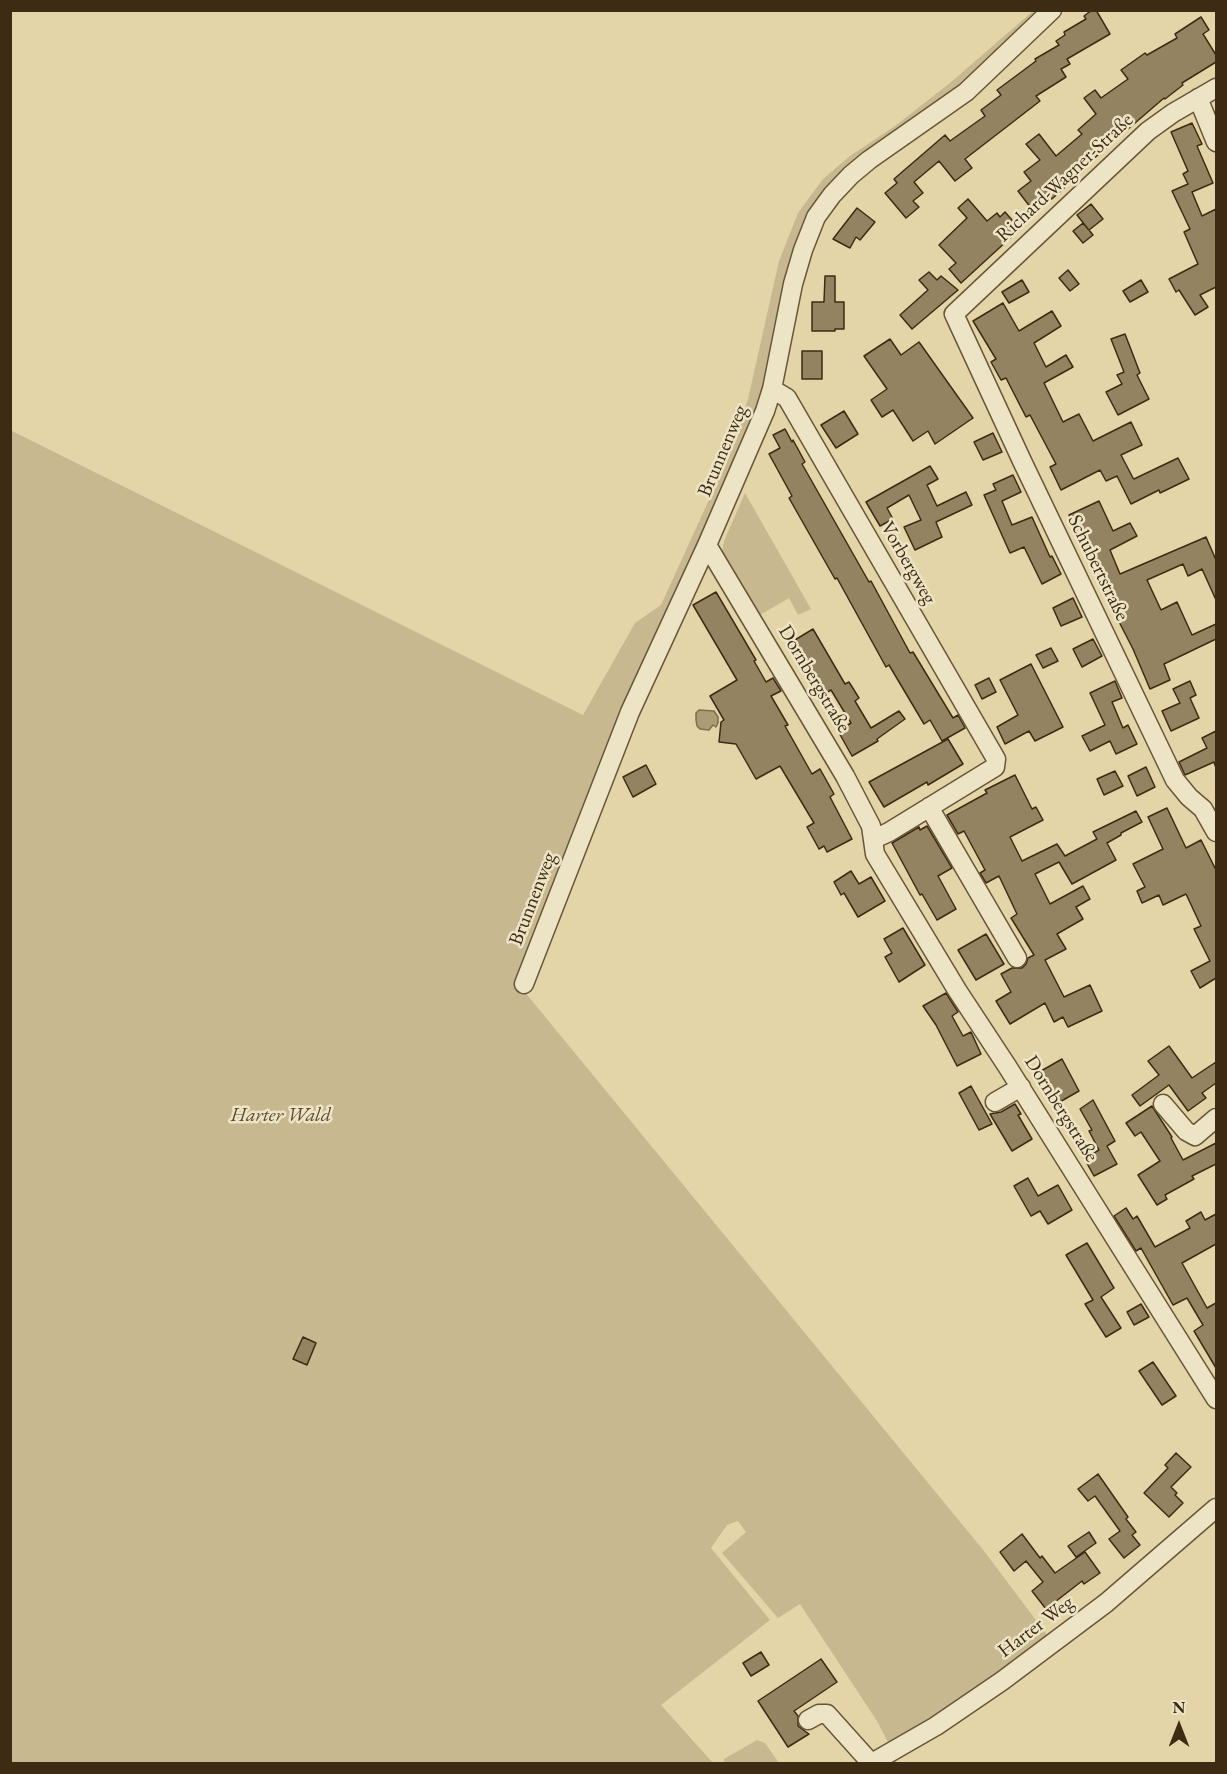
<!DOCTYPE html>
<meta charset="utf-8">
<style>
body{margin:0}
#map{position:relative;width:1227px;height:1774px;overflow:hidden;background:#e4d5a8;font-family:"EB Garamond",serif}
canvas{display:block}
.frame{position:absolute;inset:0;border:12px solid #3e2b13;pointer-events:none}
.north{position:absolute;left:1149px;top:1696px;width:60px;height:60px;-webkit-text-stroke:4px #ede4c6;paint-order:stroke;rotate:0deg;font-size:16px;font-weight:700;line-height:24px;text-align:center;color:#3e2b13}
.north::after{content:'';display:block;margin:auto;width:21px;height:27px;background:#3e2b13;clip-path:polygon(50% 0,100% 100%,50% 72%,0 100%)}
</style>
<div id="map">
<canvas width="1227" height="1774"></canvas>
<div class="frame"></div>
<div class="north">N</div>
</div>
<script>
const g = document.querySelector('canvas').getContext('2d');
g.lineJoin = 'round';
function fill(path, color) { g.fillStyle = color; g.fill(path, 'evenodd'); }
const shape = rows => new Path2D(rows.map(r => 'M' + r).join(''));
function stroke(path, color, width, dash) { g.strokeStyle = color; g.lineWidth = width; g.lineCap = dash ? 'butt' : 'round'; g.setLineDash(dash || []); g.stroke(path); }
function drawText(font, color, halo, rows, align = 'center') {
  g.font = font + ' "EB Garamond",serif'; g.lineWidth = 5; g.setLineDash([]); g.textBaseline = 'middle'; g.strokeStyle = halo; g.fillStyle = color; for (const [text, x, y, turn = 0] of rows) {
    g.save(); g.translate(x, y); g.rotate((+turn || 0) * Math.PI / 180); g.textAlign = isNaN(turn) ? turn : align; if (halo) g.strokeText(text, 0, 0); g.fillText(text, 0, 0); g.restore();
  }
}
const green = shape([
 [1033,11,1045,11,963,86,848,169,800,237,788,267,779,305,768,373,752,426,519,985,984,1551,1050,1639,890,1746,877,1721,800,1604,778,1618,722,1553,746,1532,738,1521,727,1525,711,1548,770,1620,661,1705,713,1763,11,1763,10,430,583,715,635,623,661,605,728,458,748,399,779,261,798,213,823,179,850,156,895,126,950,83],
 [745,493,811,609,798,615,789,598,760,615,722,551,724,541],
 [757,1740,765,1743,779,1763,724,1763,724,1759]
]);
const water = shape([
 [699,710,714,711,718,717,718,723,716,727,713,725,709,730,700,729,697,726,696,720,696,713,699,710]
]);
const building = shape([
 [1092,10,1096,10,1110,34,1067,59,1070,64,1061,69,1066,77,1036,96,1040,101,965,159,972,168,955,181,939,161,914,182,923,193,913,201,919,207,906,218,885,193,897,183,894,179,945,135,950,141,985,116,981,110,1001,95,997,90,1036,61,1035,59,1059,45,1056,41,1065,35,1064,32,1086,19,1084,16,1092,10],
 [1201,17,1209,30,1203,34,1216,55,1216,62,1182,83,1183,85,1165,99,1164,98,1084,167,1085,169,1053,198,1034,212,1018,191,1031,181,1024,172,1040,160,1026,144,1039,134,1056,156,1082,134,1078,130,1096,114,1084,98,1095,90,1101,98,1128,79,1121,70,1145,53,1147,55,1177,38,1175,34,1201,17],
 [1192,123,1202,144,1197,146,1213,183,1192,192,1202,216,1216,209,1216,287,1200,295,1208,307,1195,315,1179,290,1176,292,1169,279,1198,264,1184,232,1190,229,1172,191,1188,184,1183,174,1188,171,1171,132,1192,123],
 [968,199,987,221,997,213,1000,217,1005,212,1020,229,961,283,949,269,956,263,939,245,967,218,958,208,968,199],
 [1091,204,1103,219,1089,230,1093,235,1083,243,1073,231,1083,223,1088,229,1077,215,1091,204],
 [857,208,875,222,860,240,856,237,850,248,833,239,857,208],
 [1068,270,1079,284,1070,291,1059,278,1068,270],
 [929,272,937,280,941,276,958,290,912,329,900,315,928,290,919,280,929,272],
 [825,276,835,276,835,302,844,302,844,329,835,329,835,331,812,331,812,302,824,302,825,276],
 [1022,280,1029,292,1009,303,1002,292,1022,280],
 [1141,280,1148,292,1130,302,1123,291,1141,280],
 [1003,303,1019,331,1052,311,1061,326,1034,343,1046,367,1066,355,1073,367,1044,383,1063,422,1079,414,1093,441,1131,422,1142,445,1121,455,1133,478,1134,479,1178,458,1189,479,1160,493,1159,490,1131,504,1117,476,1106,481,1100,470,1061,490,1050,467,1056,464,1030,415,1026,417,1006,378,1001,380,991,362,996,359,973,321,1003,303],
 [1125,334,1140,373,1137,375,1149,399,1118,415,1106,392,1122,384,1117,375,1124,372,1111,339,1125,334],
 [890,339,901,355,919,342,973,418,935,444,928,431,913,441,893,410,882,417,871,400,887,389,864,356,890,339],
 [802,351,822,351,822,379,802,379,802,351],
 [844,411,858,434,836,448,821,425,844,411],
 [785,429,792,442,793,440,805,462,802,464,869,582,871,581,910,653,913,652,953,718,958,715,965,728,942,741,930,720,924,724,889,665,886,667,837,578,835,579,789,498,792,496,769,454,780,448,773,435,785,429],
 [993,433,1002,452,983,460,974,442,993,433],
 [930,466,938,479,927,485,937,506,966,492,972,505,936,522,942,537,915,550,904,527,921,520,909,495,887,508,893,519,880,526,866,502,930,466],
 [1013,475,1021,492,1002,501,1012,525,1032,517,1050,557,1052,556,1061,574,1042,584,1024,547,1010,553,984,495,996,490,993,484,1013,475],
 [1099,501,1113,531,1130,523,1137,536,1110,550,1120,574,1206,537,1216,560,1216,600,1202,569,1188,576,1183,564,1147,580,1161,610,1177,602,1192,635,1216,624,1216,639,1164,664,1170,680,1150,689,1133,649,1094,573,1069,515,1099,501],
 [716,592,756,660,754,661,766,682,773,678,781,691,771,696,788,725,785,726,812,774,820,769,834,794,830,797,852,839,827,852,824,846,819,849,807,827,814,823,780,766,756,779,736,744,719,742,721,722,724,720,710,696,737,680,693,605,716,592],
 [1073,598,1082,617,1061,626,1053,608,1073,598],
 [813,629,845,684,849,682,859,698,855,701,871,728,899,711,905,719,877,739,878,741,852,756,838,731,851,723,831,690,818,698,804,672,806,671,790,643,813,629],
 [1093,639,1102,656,1082,667,1073,649,1093,639],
 [1051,648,1058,661,1043,668,1036,655,1051,648],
 [1031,664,1063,727,1035,741,1029,731,1005,744,997,727,1018,715,1000,680,1031,664],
 [989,678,996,692,982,699,975,685,989,678],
 [1115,681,1122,698,1112,702,1123,728,1128,725,1137,744,1116,754,1110,741,1090,751,1082,736,1105,725,1090,693,1115,681],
 [1190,681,1196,695,1190,698,1199,718,1171,731,1162,711,1180,703,1173,689,1190,681],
 [1216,731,1216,768,1214,762,1185,775,1179,762,1207,748,1202,738,1216,731],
 [948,739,963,764,928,785,927,782,884,807,869,782,948,739],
 [646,765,656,784,633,797,623,777,646,765],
 [1146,767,1155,787,1137,796,1128,776,1146,767],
 [1115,771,1123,786,1104,795,1097,779,1115,771],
 [1015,775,1032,809,1036,807,1043,820,1010,837,1022,861,1057,844,1065,856,1097,839,1093,832,1136,811,1142,822,1121,833,1121,835,1107,843,1116,860,1072,884,1059,862,1035,874,1050,904,1083,886,1090,899,1076,907,1083,919,1057,934,1066,949,1045,960,1064,997,1090,985,1102,1011,1068,1027,1063,1017,1054,1022,1045,1003,1010,1024,996,1001,1011,992,1001,974,1012,968,1022,968,1026,964,1028,958,1034,955,1011,918,1017,914,999,876,986,883,980,873,985,870,964,831,958,834,947,815,987,793,985,790,1015,775],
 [1167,808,1186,848,1201,840,1216,870,1216,978,1200,988,1191,971,1210,961,1194,929,1201,926,1186,894,1163,905,1159,895,1142,903,1137,891,1145,887,1133,864,1163,849,1148,817,1167,808],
 [927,826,952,868,938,876,956,909,937,920,922,894,920,895,892,843,919,827,920,830,927,826],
 [851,871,859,884,871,877,885,901,858,917,844,893,841,895,834,882,851,871],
 [903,928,925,965,899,982,885,957,892,953,884,939,903,928],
 [986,934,1004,964,976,980,958,950,986,934],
 [946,993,958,1012,952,1016,963,1036,971,1032,981,1054,957,1066,936,1025,923,1006,946,993],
 [1169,1046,1192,1078,1216,1062,1216,1083,1202,1093,1206,1098,1188,1111,1169,1085,1140,1106,1132,1095,1159,1075,1148,1061,1169,1046],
 [1062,1059,1079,1091,1058,1103,1041,1071,1062,1059],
 [971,1086,992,1124,979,1130,959,1093,971,1086],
 [1093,1100,1115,1141,1107,1146,1117,1164,1094,1176,1084,1158,1099,1150,1089,1131,1092,1130,1080,1109,1093,1100],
 [1015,1104,1021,1114,1018,1115,1032,1139,1012,1151,990,1114,1001,1112,1015,1104],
 [1152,1106,1172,1137,1171,1138,1183,1160,1216,1143,1216,1164,1192,1176,1194,1179,1165,1195,1167,1199,1157,1205,1138,1175,1160,1161,1141,1132,1135,1136,1126,1123,1152,1106],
 [1028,1178,1038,1196,1058,1185,1072,1210,1048,1224,1040,1211,1031,1216,1014,1186,1028,1178],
 [1126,1208,1133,1219,1137,1216,1155,1247,1190,1228,1186,1221,1201,1212,1205,1220,1216,1214,1216,1244,1182,1263,1207,1308,1216,1303,1216,1368,1194,1331,1203,1325,1187,1298,1173,1305,1141,1248,1136,1251,1114,1216,1126,1208],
 [1087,1243,1114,1288,1101,1297,1121,1328,1106,1337,1085,1304,1093,1300,1066,1255,1087,1243],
 [1141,1304,1149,1317,1134,1325,1127,1312,1141,1304],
 [303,1337,316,1343,307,1365,293,1359,303,1337],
 [1153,1362,1176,1396,1162,1405,1139,1371,1153,1362],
 [1176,1453,1191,1467,1171,1487,1177,1493,1175,1495,1183,1503,1169,1517,1144,1493,1168,1468,1165,1465,1176,1453],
 [1098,1474,1128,1517,1126,1519,1136,1532,1132,1535,1140,1545,1124,1558,1109,1539,1120,1531,1095,1496,1088,1501,1078,1489,1098,1474],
 [1089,1532,1096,1543,1076,1557,1068,1546,1089,1532],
 [1022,1534,1040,1558,1042,1556,1055,1573,1085,1552,1100,1573,1084,1584,1082,1581,1046,1609,1032,1591,1043,1582,1026,1561,1014,1571,1000,1552,1022,1534],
 [761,1652,769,1665,751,1676,743,1663,761,1652],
 [821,1659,837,1682,794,1711,798,1716,798,1726,809,1734,788,1747,758,1701,821,1659]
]);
const minor = shape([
 [1216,88,1173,113,1148,131,954,314,1022,461,1175,780,1189,797,1203,809,1216,832],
 [1198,98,1216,142],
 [772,389,787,398,996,759,995,767,889,832,874,839],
 [707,545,845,776,871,826,875,854,957,990,1007,1066,1216,1399],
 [929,807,1017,958],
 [524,984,630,712,707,545,765,411,772,389,793,284,803,250,816,217,832,195,851,175,869,160,966,92,1052,10],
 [995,1102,1021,1087],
 [1163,1104,1186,1131,1195,1136,1216,1118],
 [808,1720,819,1714,827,1714,871,1763],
 [870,1764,936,1726,1002,1681,1106,1603,1216,1508]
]);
const streetNames = [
 ["Richard-Wagner-Straße",1065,178,-43],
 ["Brunnenweg",723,451,-67],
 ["Vorbergweg",908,563,60],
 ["Schubertstraße",1098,568,64],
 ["Dornbergstraße",814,679,59],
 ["Brunnenweg",533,899,-69],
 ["Dornbergstraße",1061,1109,58],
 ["Harter Weg",1036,1627,-37]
];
const parkNames = [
 ["Harter Wald",281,1116]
];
fill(green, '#c8b88f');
fill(water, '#ac9b75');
stroke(water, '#806e4e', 1.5);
fill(building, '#948360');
stroke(building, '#3e2b13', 1.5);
stroke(minor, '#685638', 21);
stroke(minor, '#ede4c6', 18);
drawText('20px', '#3e2b13', '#ede4c6', streetNames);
drawText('italic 20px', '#5a472c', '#ede4c6', parkNames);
</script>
